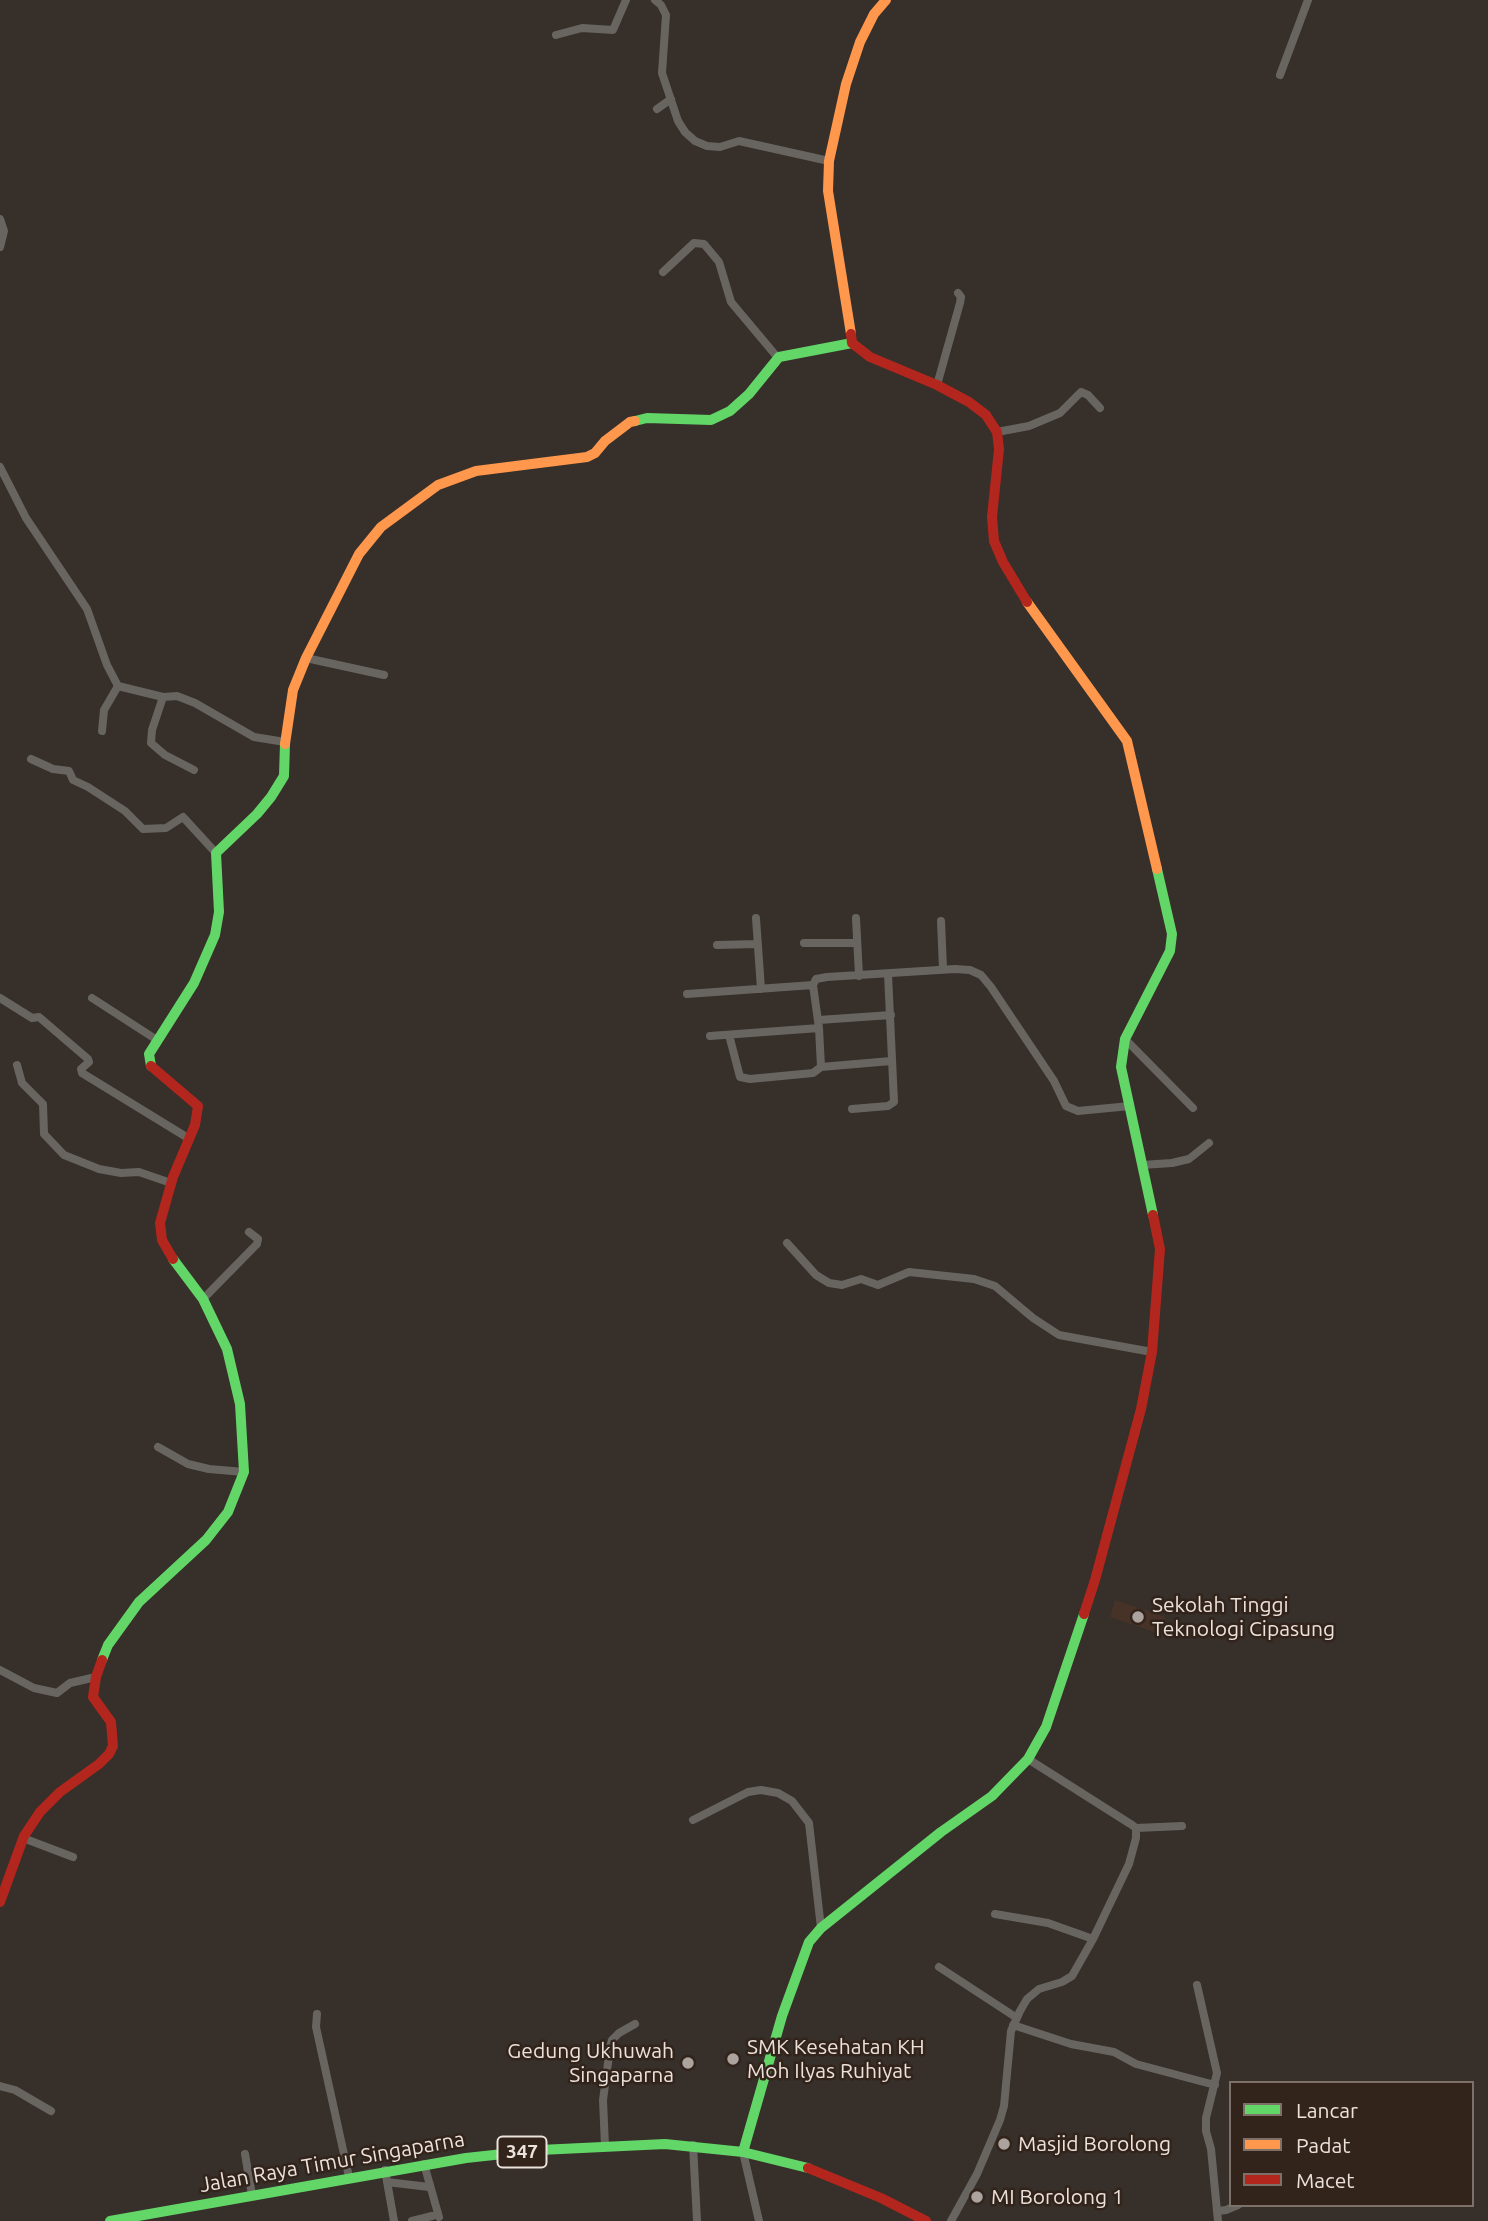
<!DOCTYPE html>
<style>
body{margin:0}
#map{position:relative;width:1488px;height:2221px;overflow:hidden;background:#362f2a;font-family:Ubuntu,sans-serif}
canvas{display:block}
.legend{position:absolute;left:1229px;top:2081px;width:245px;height:126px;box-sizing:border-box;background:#32241b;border:2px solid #7c7068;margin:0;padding:9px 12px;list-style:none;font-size:21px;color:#ece2dc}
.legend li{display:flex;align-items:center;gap:14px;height:35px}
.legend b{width:35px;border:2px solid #7c7068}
</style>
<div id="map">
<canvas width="1488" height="2221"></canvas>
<ul class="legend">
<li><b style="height:9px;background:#63d668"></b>Lancar</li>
<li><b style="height:9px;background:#ff974d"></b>Padat</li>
<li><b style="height:9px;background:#b3261e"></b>Macet</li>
</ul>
</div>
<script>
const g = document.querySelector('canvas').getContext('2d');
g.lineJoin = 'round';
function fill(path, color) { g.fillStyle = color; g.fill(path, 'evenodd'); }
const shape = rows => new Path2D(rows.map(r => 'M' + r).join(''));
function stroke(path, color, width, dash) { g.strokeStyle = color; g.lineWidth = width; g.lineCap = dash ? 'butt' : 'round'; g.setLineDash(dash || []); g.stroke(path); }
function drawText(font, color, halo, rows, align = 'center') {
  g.font = font + ' Ubuntu,sans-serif'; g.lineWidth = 5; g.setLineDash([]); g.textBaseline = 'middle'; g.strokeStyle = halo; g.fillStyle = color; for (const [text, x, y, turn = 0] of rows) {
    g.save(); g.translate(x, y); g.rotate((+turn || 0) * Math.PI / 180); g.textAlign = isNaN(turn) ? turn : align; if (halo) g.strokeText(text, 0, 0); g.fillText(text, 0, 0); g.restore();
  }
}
const built = shape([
 [1115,1600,1166,1617,1160,1634,1110,1617]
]);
const street = shape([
 [655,0,661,5,666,15,662,73,678,121,685,132,695,141,707,146,720,147,739,141,829,161],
 [556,35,582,28,613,30,626,0],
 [1280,75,1308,0],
 [657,109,671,99],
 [0,219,4,231,0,247],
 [663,272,694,243,704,244,719,262,731,302,778,358],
 [937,385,960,303,961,297,958,293],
 [997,432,1029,426,1060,413,1081,392,1088,395,1100,408],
 [0,467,26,518,87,609,107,665,118,686,163,697,177,696,195,703,254,737,285,742],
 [306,658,384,675],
 [163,697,152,730,151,743,165,755,194,770],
 [102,731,104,710,118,686],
 [31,759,53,769,69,771,73,780,88,787,125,811,143,829,166,828,183,817,216,853],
 [756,918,761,989],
 [856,918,859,976],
 [941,921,943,969],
 [804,943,857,943],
 [717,945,757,944],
 [687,994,813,985,816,979,827,977,955,969,970,970,981,975,991,987,1054,1081,1066,1106,1078,1111,1130,1106],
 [0,998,32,1018,39,1017,88,1059,89,1062,81,1069,82,1073,188,1138],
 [92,998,157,1040],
 [819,1020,891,1015],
 [729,1035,740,1077,750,1079,813,1073,821,1067,819,1028],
 [710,1036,819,1028,813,985],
 [1125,1039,1193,1108],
 [17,1065,22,1083,43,1104,44,1134,64,1155,99,1169,121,1173,139,1172,171,1183],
 [821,1067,891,1061],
 [852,1109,888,1106,894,1102,888,974],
 [1142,1165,1172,1163,1189,1159,1209,1143],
 [787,1243,816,1275,829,1283,842,1285,861,1279,878,1285,909,1272,974,1279,995,1286,1033,1318,1059,1335,1152,1352],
 [203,1299,257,1244,258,1239,249,1232],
 [158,1447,188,1464,209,1469,244,1472],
 [0,1670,34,1688,57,1693,70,1683,96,1677],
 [693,1820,748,1792,761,1790,778,1793,792,1801,809,1823,821,1928],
 [1136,1828,1182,1826],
 [23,1838,73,1857],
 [995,1914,1048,1923,1093,1939],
 [939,1967,1017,2018],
 [1197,1985,1217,2073,1206,2118,1206,2131,1211,2149,1218,2221],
 [317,2014,316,2027,349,2177],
 [1013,2025,1071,2044,1114,2052,1136,2064,1215,2085],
 [0,2086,15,2090,51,2111],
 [693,2145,697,2221],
 [605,2146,603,2100,610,2048,612,2040,619,2033,635,2024],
 [743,2152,759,2221],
 [245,2154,252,2195],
 [424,2164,439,2217],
 [385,2170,394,2221],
 [387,2182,429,2187],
 [1218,2211,1226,2210,1238,2205],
 [412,2221,432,2216],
 [951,2221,977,2174,1000,2120,1004,2106,1011,2031,1020,2011,1027,1999,1039,1989,1062,1982,1072,1976,1093,1939,1129,1864,1136,1838,1136,1828,1132,1825,1028,1759]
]);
const fast = shape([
 [635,421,647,418,711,420,730,411,749,394,779,357,852,343],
 [151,1066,149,1054,194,983,215,935,219,912,216,853,257,814,271,797,284,776,285,744],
 [1153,1215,1121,1067,1125,1039,1170,951,1172,934,1157,869],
 [102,1660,108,1645,139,1602,206,1540,228,1512,244,1472,240,1404,227,1349,203,1299,173,1259],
 [743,2152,782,2016,809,1942,821,1928,941,1832,992,1796,1028,1759,1046,1727,1084,1614],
 [110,2221,466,2158,540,2150,665,2144,743,2152,808,2168]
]);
const slow = shape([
 [851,334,828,191,829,161,846,84,860,42,874,14,886,0],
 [1027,602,1127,741,1157,869],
 [285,744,293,690,306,658,359,554,381,527,438,485,476,471,587,457,595,453,605,441,630,422,635,421]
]);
const jam = shape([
 [851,334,852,343,870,357,937,385,969,402,986,415,997,432,999,449,992,517,994,541,1003,562,1027,602],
 [151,1066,198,1106,195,1125,173,1177,160,1223,162,1240,173,1259],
 [1084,1614,1095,1580,1141,1409,1152,1352,1160,1249,1153,1215],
 [0,1902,24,1836,40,1812,60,1792,99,1764,109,1754,113,1746,111,1722,93,1697,96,1677,102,1660],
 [808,2168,881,2198,926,2221]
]);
const markers = [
 [1138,1617,7,"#aca39e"],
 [733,2059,7,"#aca39e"],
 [688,2063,7,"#aca39e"],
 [1004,2144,7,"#aca39e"],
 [977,2197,7,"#aca39e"]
];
const shields = [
 [522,2152,49]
];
const shieldNames = [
 ["347",522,2152]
];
const poiNames = [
 ["Sekolah Tinggi",1152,1605],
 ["Teknologi Cipasung",1152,1629],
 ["SMK Kesehatan KH",747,2047],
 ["Moh Ilyas Ruhiyat",747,2071],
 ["Gedung Ukhuwah",674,2051,"right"],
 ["Singaparna",674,2075,"right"],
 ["Masjid Borolong",1018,2144],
 ["MI Borolong 1",991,2197]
];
const streetNames = [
 ["Jalan Raya Timur Singaparna",332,2162,-10]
];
fill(built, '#463227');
stroke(street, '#686561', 8);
stroke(fast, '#63d668', 10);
stroke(slow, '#ff974d', 10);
stroke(jam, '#b3261e', 10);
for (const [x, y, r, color] of markers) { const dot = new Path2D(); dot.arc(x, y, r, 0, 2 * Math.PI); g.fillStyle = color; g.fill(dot); stroke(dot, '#32241b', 2.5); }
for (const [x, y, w] of shields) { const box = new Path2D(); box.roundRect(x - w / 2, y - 15.5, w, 31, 5); g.fillStyle = '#32241b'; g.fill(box); stroke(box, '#ece2dc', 2); }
drawText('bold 19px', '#ece2dc', null, shieldNames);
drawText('21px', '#ece2dc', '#32241b', poiNames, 'left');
drawText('21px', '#ece2dc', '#32241b', streetNames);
</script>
